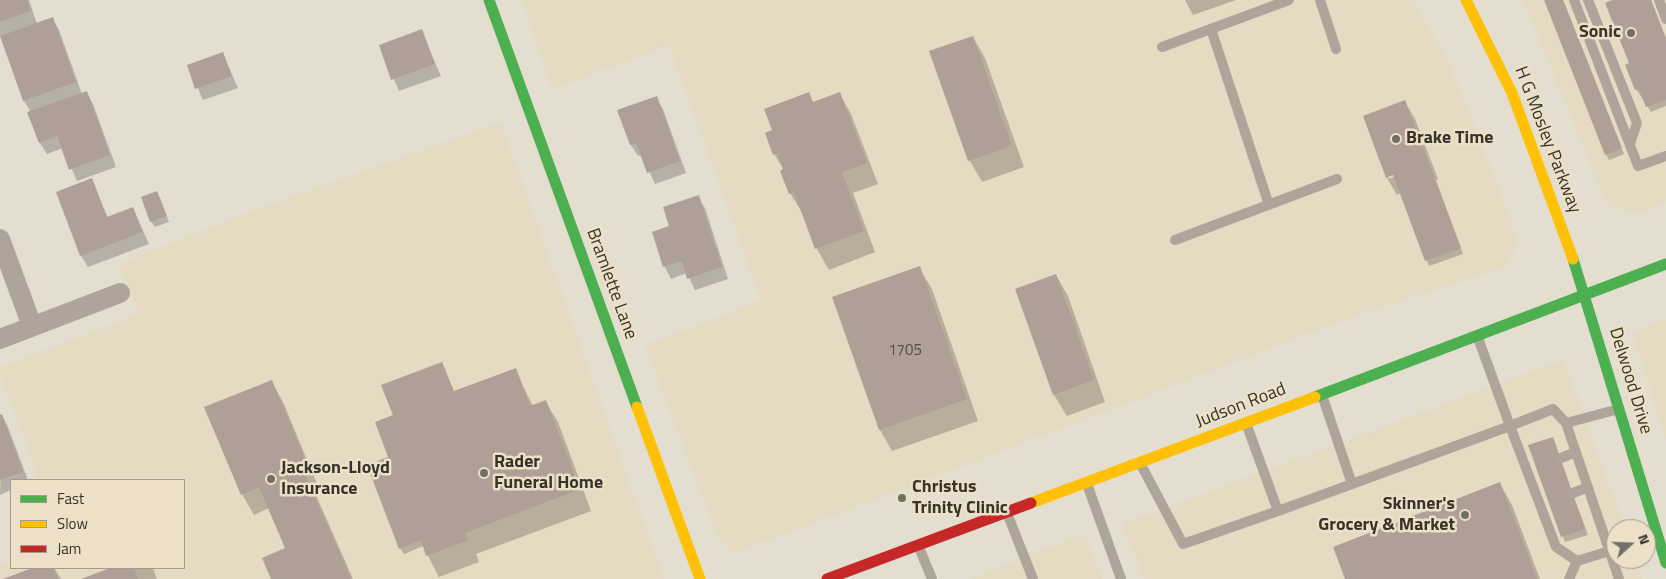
<!DOCTYPE html>
<style>
body{margin:0}
#map{position:relative;width:1666px;height:579px;overflow:hidden;background:#e4ded0;font-family:"Titillium Web",sans-serif}
canvas{display:block}
.legend{position:absolute;left:10px;top:479px;width:175px;height:90px;box-sizing:border-box;background:#ece1c8;border:1px solid #a49b88;margin:0;padding:6px 9px;list-style:none;font-size:15px;color:#373329}
.legend li{display:flex;align-items:center;gap:10px;height:25px}
.legend b{width:25px;border:1px solid #a49b88}
.north{position:absolute;left:1606px;top:519px;width:50px;height:50px;box-sizing:border-box;background:#ece1c8;border:1px solid #a49b88;border-radius:50%;rotate:70deg;font-size:14px;font-weight:700;line-height:20px;text-align:center;color:#373329}
.north::after{content:'';display:block;margin:auto;width:18px;height:22px;background:#746f63;clip-path:polygon(50% 0,100% 100%,50% 72%,0 100%)}
</style>
<div id="map">
<canvas width="1666" height="579"></canvas>
<ul class="legend">
<li><b style="height:6px;background:#4caf50"></b>Fast</li>
<li><b style="height:6px;background:#ffc107"></b>Slow</li>
<li><b style="height:6px;background:#c62828"></b>Jam</li>
</ul>
<div class="north">N</div>
</div>
<script>
const g = document.querySelector('canvas').getContext('2d');
g.lineJoin = 'round';
function fill(path, color) { g.fillStyle = color; g.fill(path, 'evenodd'); }
const shape = rows => new Path2D(rows.map(r => 'M' + r).join(''));
function stroke(path, color, width, dash) { g.strokeStyle = color; g.lineWidth = width; g.lineCap = dash ? 'butt' : 'round'; g.setLineDash(dash || []); g.stroke(path); }
function drawText(font, color, halo, rows, align = 'center') {
  g.font = font + ' "Titillium Web",sans-serif'; g.lineWidth = 5; g.setLineDash([]); g.textBaseline = 'middle'; g.strokeStyle = halo; g.fillStyle = color; for (const [text, x, y, turn = 0] of rows) {
    g.save(); g.translate(x, y); g.rotate((+turn || 0) * Math.PI / 180); g.textAlign = isNaN(turn) ? turn : align; if (halo) g.strokeText(text, 0, 0); g.fillText(text, 0, 0); g.restore();
  }
}
const built = shape([
 [522,0,1412,0,1443,50,1465,101,1510,216,1517,246,1505,267,1361,314,733,554,717,536,645,345,761,300,669,46,552,89],
 [1523,0,1666,0,1666,202,1636,214,1607,205],
 [501,122,664,579,0,579,0,566,11,562,11,568,184,568,184,480,39,480,0,374,0,367,139,314,119,264,240,215],
 [1666,319,1666,441,1632,332],
 [1564,359,1625,529,1616,529,1616,559,1636,559,1642,579,1144,579,1122,524],
 [1084,533,1102,579,970,579]
]);
const shadow = shape([
 [0,0,29,0,37,24,52,18,59,30,82,94,86,92,93,104,116,167,77,181,63,148,47,154,40,143,31,112,24,101,0,35],
 [1185,0,1236,0,1193,15],
 [1545,0,1563,0,1624,154,1609,160,1606,154],
 [1616,0,1651,0,1666,39,1666,106,1651,112,1636,89],
 [421,31,441,76,399,91,380,46],
 [973,37,985,58,1024,167,982,182,970,161,931,52],
 [223,54,238,88,203,100,188,66],
 [839,93,851,114,878,184,853,193,875,252,829,270,817,249,803,214,790,193,784,170,774,154,774,131,814,103],
 [656,97,663,109,686,173,655,184,642,155,638,156,631,145,619,111],
 [1405,102,1415,119,1438,179,1436,180,1463,254,1429,266,1401,193,1397,195,1387,178,1364,117],
 [1398,172,1399,175,1388,179,1388,176],
 [91,179,108,218,133,209,149,244,88,267,81,256,57,192],
 [698,197,705,208,728,279,695,290,687,273,671,279,665,267,653,233,670,227],
 [160,198,169,222,155,227,151,221],
 [919,268,932,289,978,421,892,451,880,430,834,298],
 [1056,275,1068,296,1105,402,1067,416,1054,395,1016,290],
 [442,363,454,393,515,370,533,406,545,401,558,422,591,511,476,554,479,562,439,577,423,546,404,554,400,548,391,465,394,416],
 [271,381,283,402,320,491,315,493,353,579,272,579,286,549,269,508,254,515,242,494],
 [2,415,8,427,28,480,11,480,11,490,0,495],
 [1552,438,1588,535,1565,542,1530,446],
 [1500,484,1512,505,1540,579,1346,579],
 [36,568,54,568,61,579,19,579,17,575],
 [113,568,153,568,157,579,84,579]
]);
const building = shape([
 [0,0,27,0,31,11,0,22],
 [1544,0,1563,0,1622,148,1605,155],
 [1612,0,1651,0,1666,38,1666,100,1646,107,1639,89,1635,90,1625,65,1629,63,1605,3],
 [53,17,76,82,23,101,0,36],
 [422,29,435,64,391,80,379,45],
 [973,36,1012,146,968,161,929,51],
 [223,52,232,76,195,89,187,65],
 [87,91,110,155,69,170,57,136,39,143,27,112],
 [809,92,813,102,840,92,867,163,842,172,864,231,815,249,794,192,789,194,780,171,783,169,777,153,773,155,765,133,772,130,764,109],
 [657,96,680,161,647,173,636,143,630,145,617,110],
 [1405,100,1461,248,1425,261,1393,175,1386,178,1363,116],
 [92,178,107,217,133,207,143,232,80,256,56,192],
 [157,191,167,216,150,222,141,197],
 [699,195,722,267,687,279,682,261,663,267,652,232,669,226,663,207],
 [920,266,967,399,879,430,832,297],
 [1056,274,1094,380,1053,395,1015,289],
 [442,362,454,391,516,368,530,406,546,400,580,489,465,533,468,540,426,556,421,540,399,549,367,465,388,457,375,422,393,415,381,385],
 [272,380,309,469,304,472,351,579,271,579,262,558,285,548,259,487,241,495,204,407],
 [2,414,23,472,0,480,0,415],
 [1553,437,1585,529,1561,537,1528,445],
 [1500,482,1537,579,1345,579,1333,547],
 [32,568,54,568,58,579,3,579],
 [110,568,134,568,138,579,81,579]
]);
const lane = shape([
 [1320,0,1336,49],
 [1574,0,1638,166,1666,156],
 [1588,0,1637,123,1630,144],
 [1659,0,1666,19],
 [1211,29,1269,205],
 [1162,47,1289,0],
 [1175,240,1337,179],
 [1566,423,1619,579],
 [1561,458,1576,452],
 [1140,463,1183,544,1278,511,1246,423],
 [1087,484,1121,579],
 [1352,484,1510,426,1478,338],
 [1573,493,1588,487],
 [1278,511,1352,484,1322,395],
 [1007,513,1033,579],
 [918,545,932,579],
 [1616,549,1577,561,1556,547,1510,426,1553,409,1566,423,1619,409],
 [1569,579,1577,561]
]);
const street = shape([
 [0,239,32,326],
 [0,339,120,293]
]);
const fast = shape([
 [489,0,637,407],
 [1573,259,1666,563],
 [1315,397,1666,264]
]);
const slow = shape([
 [1466,0,1512,93,1573,259],
 [637,407,700,579],
 [1031,503,1315,397]
]);
const jam = shape([
 [827,579,1031,503]
]);
const markers = [
 [1631,33,5,"#746f63"],
 [1396,139,5,"#746f63"],
 [484,473,5,"#746f63"],
 [271,479,5,"#746f63"],
 [902,498,5,"#746f63"],
 [1465,515,5,"#746f63"]
];
const numberNames = [
 ["1705",905,351]
];
const poiNames = [
 ["Sonic",1621,33,"right"],
 ["Brake Time",1406,139],
 ["Rader",494,463],
 ["Funeral Home",494,484],
 ["Jackson-Lloyd",281,469],
 ["Insurance",281,490],
 ["Christus",912,488],
 ["Trinity Clinic",912,509],
 ["Skinner's",1455,505,"right"],
 ["Grocery & Market",1455,526,"right"]
];
const streetNames = [
 ["H G Mosley Parkway",1547,140,69],
 ["Bramlette Lane",611,284,70],
 ["Delwood Drive",1630,381,73],
 ["Judson Road",1241,406,-21]
];
fill(built, '#e5dac2');
fill(shadow, '#0003');
fill(building, '#aea097');
stroke(lane, '#afa499', 10);
stroke(street, '#afa499', 20);
stroke(fast, '#4caf50', 11);
stroke(slow, '#ffc107', 11);
stroke(jam, '#c62828', 11);
for (const [x, y, r, color] of markers) { const dot = new Path2D(); dot.arc(x, y, r, 0, 2 * Math.PI); g.fillStyle = color; g.fill(dot); stroke(dot, '#ece1c8', 2); }
drawText('15px', '#554e44', null, numberNames);
drawText('bold 18px', '#373329', '#ece1c8', poiNames, 'left');
drawText('18px', '#373329', '#ece1c8', streetNames);
</script>
